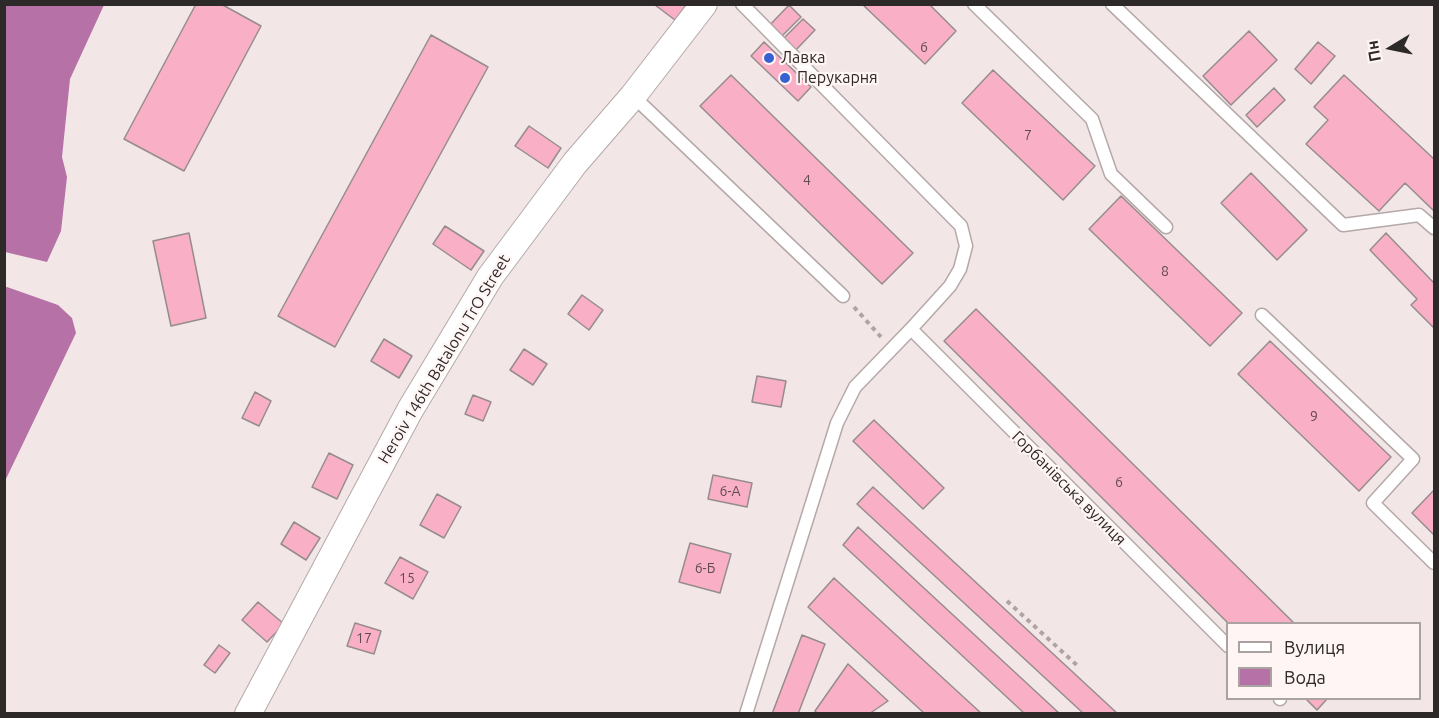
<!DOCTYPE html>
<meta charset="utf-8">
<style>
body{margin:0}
#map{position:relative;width:1439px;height:718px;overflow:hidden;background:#f2e7e6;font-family:Ubuntu,sans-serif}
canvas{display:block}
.frame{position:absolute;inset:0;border:6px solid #2d2928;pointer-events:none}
.legend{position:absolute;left:1226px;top:622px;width:195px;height:78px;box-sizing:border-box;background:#fef5f4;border:2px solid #aaa3a2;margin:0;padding:8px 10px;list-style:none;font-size:18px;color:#2d2928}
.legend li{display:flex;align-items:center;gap:12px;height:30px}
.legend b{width:30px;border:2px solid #aaa3a2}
.north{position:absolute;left:1361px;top:18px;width:60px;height:60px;-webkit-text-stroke:4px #fef5f4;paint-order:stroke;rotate:260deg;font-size:16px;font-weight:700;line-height:24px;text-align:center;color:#2d2928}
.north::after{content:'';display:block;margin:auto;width:21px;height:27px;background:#2d2928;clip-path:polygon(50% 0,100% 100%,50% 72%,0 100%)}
</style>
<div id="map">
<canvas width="1439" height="718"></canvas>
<div class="frame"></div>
<ul class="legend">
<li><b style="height:8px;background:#fff"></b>Вулиця</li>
<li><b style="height:16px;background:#b671a6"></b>Вода</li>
</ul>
<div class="north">Пн</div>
</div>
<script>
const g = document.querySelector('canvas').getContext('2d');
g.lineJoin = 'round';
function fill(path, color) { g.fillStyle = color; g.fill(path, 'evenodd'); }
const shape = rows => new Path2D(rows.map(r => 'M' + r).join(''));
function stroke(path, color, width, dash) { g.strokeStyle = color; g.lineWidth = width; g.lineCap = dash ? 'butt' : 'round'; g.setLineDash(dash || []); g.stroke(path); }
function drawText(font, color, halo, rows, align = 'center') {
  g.font = font + ' Ubuntu,sans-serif'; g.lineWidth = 4.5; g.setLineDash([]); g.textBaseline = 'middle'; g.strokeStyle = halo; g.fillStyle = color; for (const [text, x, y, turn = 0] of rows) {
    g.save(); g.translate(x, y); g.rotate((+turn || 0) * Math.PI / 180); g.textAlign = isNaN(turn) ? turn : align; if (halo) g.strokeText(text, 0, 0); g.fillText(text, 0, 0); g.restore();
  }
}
const water = shape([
 [5,4,104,5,70,79,62,157,67,177,61,231,47,262,5,252],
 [7,287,58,305,72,318,76,333,5,481,4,288]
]);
const building = shape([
 [196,4,221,4,261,26,184,171,124,139,196,4],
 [687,4,675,20,655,5,687,4],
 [862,4,929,4,956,31,925,64,862,4],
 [789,5,801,17,779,39,767,28,789,5],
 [803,19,815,30,793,53,781,41,803,19],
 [1249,31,1277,60,1231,105,1203,76,1249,31],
 [431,35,488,67,335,347,278,316,431,35],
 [764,42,811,87,798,101,751,56,764,42],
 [1318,42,1335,56,1311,84,1295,69,1318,42],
 [993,70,1095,166,1063,200,962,103,993,70],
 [731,75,913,253,882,284,700,106,731,75],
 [1344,75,1434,159,1434,211,1405,183,1379,211,1306,144,1328,120,1314,107,1344,75],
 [1274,88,1285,100,1257,127,1246,115,1274,88],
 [529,126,561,148,548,168,515,146,529,126],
 [1251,173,1307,230,1277,260,1221,203,1251,173],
 [1121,196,1242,313,1210,346,1089,229,1121,196],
 [445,226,484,251,471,270,433,244,445,226],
 [189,233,206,318,171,326,153,241,189,233],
 [1386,233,1434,283,1434,328,1411,305,1417,299,1370,250,1386,233],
 [582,295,603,310,589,330,568,314,582,295],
 [976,309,1295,624,1229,624,944,341,976,309],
 [384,339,412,356,399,378,371,361,384,339],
 [1270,341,1391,457,1359,491,1238,374,1270,341],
 [524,349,547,364,533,385,510,370,524,349],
 [757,376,786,381,781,407,752,402,757,376],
 [255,392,271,401,259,426,242,418,255,392],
 [473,395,491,402,483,421,465,414,473,395],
 [874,420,944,488,923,509,853,441,874,420],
 [329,453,353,465,337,499,312,487,329,453],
 [713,475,752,483,747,507,708,499,713,475],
 [873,487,1118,714,1084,714,857,504,873,487],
 [1434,490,1434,535,1412,513,1434,490],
 [437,494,461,507,444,538,420,525,437,494],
 [294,522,320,538,306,560,281,544,294,522],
 [858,527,1060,714,1025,714,843,545,858,527],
 [690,543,731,554,720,593,679,582,690,543],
 [400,557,428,572,413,599,385,583,400,557],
 [834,578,982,714,925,714,808,607,834,578],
 [258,602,284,624,267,642,242,620,258,602],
 [355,623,381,631,374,654,347,646,355,623],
 [802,635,825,644,798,714,772,714,802,635],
 [219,645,230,653,215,673,204,665,219,645],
 [848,664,888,701,869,714,818,714,815,711,848,664],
 [1305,698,1328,698,1317,710,1305,698]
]);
const path = shape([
 [854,307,881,337],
 [1007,601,1080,668]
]);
const lane = shape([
 [742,4,961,226,966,246,960,269,950,286,911,329,1228,646],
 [974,4,1092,119,1111,174,1166,227],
 [1112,4,1343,225,1419,215,1434,228],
 [633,96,843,296],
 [1262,315,1413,459,1373,503,1434,563],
 [1280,698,1280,699],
 [746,714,837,423,855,387,911,329]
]);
const street = shape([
 [248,714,410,410,490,277,575,163,633,96,704,4]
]);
const markers = [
 [769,58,6,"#3761d2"],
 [785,78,6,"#3761d2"]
];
const numberNames = [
 ["6",924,47],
 ["7",1028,135],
 ["4",807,180],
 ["8",1165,271],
 ["9",1314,416],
 ["6",1119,482],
 ["6-А",730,491],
 ["6-Б",705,568],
 ["15",407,578],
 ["17",364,638]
];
const poiNames = [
 ["Лавка",781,58],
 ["Перукарня",797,78]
];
const streetNames = [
 ["Heroiv 146th Batalonu TrO Street",444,359,-59],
 ["Горбанівська вулиця",1069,488,45]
];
fill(water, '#b671a6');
fill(building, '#f9b0c6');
stroke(building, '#968c8e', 1.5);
stroke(lane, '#b4a9a8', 15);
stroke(street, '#b4a9a8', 28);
stroke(path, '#ada4a3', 4, [4.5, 4.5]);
stroke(lane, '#fff', 12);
stroke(street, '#fff', 26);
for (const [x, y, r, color] of markers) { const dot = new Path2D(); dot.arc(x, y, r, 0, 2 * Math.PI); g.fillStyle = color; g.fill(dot); stroke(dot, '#fef5f4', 2); }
drawText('14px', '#604b50', null, numberNames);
drawText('16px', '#2d2928', '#fef5f4', poiNames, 'left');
drawText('16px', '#2d2928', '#fef5f4', streetNames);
</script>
